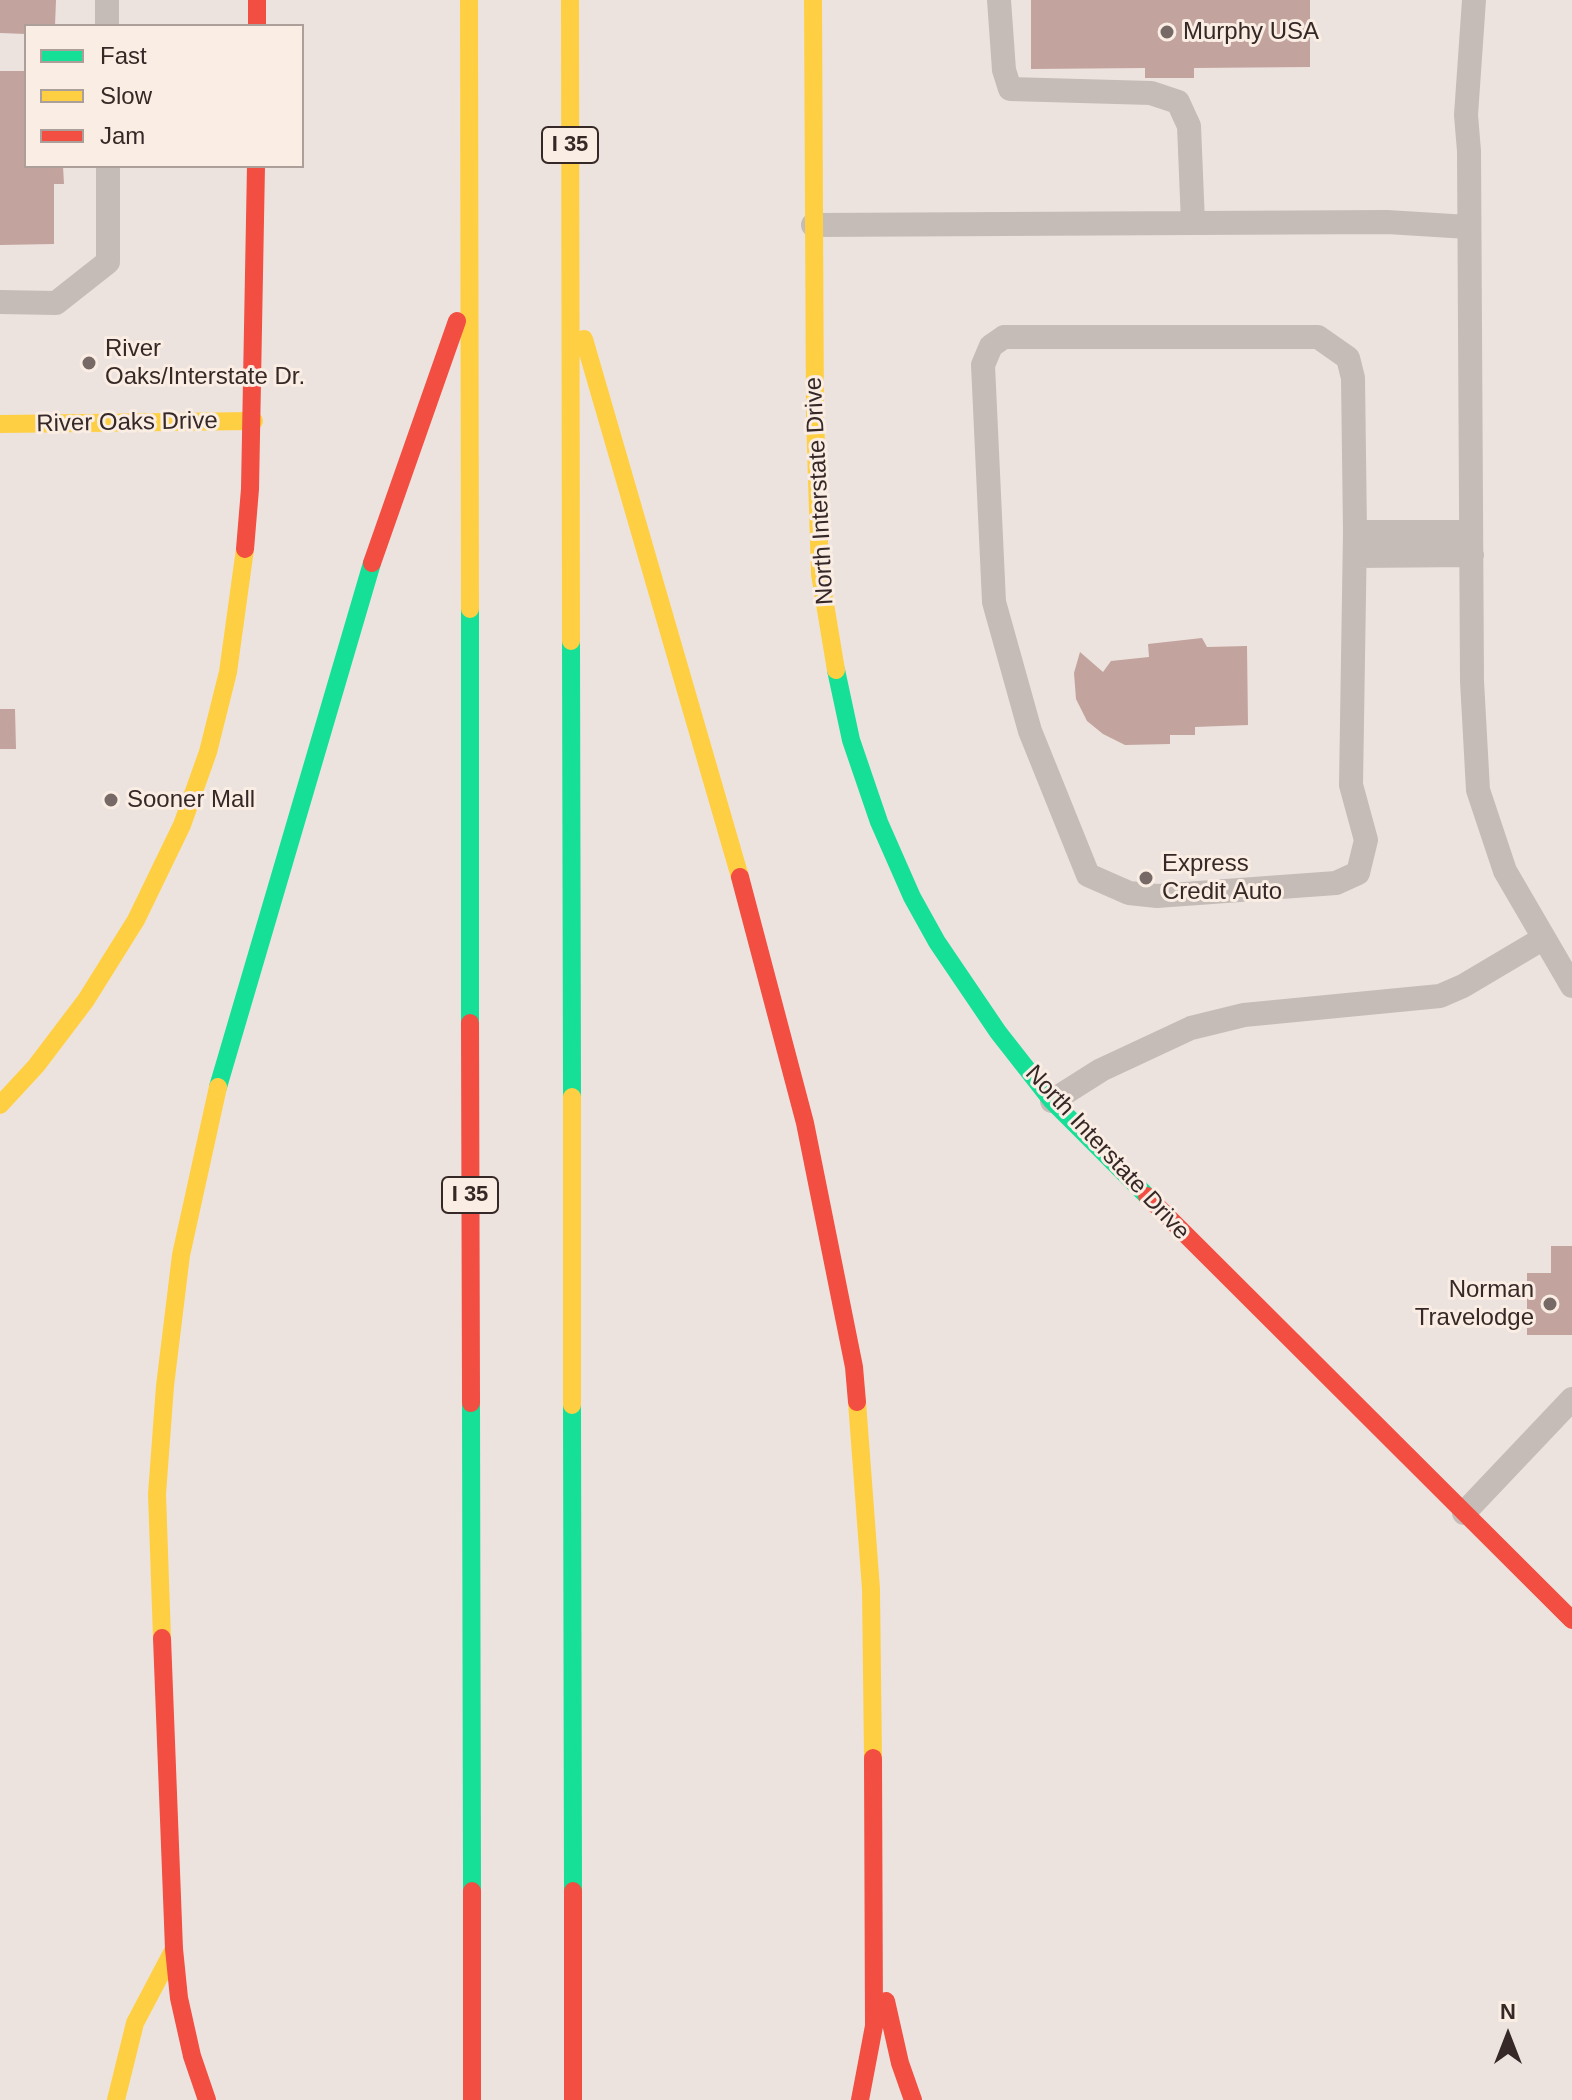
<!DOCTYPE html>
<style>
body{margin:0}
#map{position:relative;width:1572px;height:2100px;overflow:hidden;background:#ede3de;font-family:Helvetica,sans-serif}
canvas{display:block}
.legend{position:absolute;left:24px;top:24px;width:280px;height:144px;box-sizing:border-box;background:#faede4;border:2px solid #ac9e98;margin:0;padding:10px 14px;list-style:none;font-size:24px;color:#362826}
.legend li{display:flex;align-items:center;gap:16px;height:40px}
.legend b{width:40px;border:2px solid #ac9e98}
.north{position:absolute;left:1468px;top:1996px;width:80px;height:80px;-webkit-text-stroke:6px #faede4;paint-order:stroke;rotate:0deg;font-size:22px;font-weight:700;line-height:32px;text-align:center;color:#362826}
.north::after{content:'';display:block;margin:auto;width:28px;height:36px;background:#362826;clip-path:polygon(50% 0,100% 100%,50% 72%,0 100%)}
</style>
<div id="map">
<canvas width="1572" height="2100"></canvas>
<ul class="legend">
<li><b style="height:10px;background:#16e098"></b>Fast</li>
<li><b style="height:10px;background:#ffcf43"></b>Slow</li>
<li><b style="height:10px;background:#f24e42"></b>Jam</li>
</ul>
<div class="north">N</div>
</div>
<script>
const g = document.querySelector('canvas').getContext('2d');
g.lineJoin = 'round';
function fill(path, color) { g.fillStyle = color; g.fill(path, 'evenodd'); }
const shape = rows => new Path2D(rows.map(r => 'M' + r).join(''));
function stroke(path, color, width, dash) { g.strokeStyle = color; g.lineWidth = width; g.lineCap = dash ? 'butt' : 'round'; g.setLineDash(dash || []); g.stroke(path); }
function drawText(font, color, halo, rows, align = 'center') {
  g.font = font + ' Helvetica,sans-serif'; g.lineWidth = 6; g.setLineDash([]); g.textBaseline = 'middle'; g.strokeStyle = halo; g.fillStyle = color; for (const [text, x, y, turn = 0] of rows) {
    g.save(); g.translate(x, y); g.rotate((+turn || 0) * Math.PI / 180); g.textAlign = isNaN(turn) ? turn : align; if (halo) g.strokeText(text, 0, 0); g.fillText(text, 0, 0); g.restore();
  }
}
const building = shape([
 [0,0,56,0,55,26,26,26,26,34,0,33],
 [1031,0,1310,0,1310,67,1194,68,1194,78,1145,78,1145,68,1031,69],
 [0,71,26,71,26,166,63,166,64,184,54,184,54,244,0,245],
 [1202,638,1207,647,1247,646,1248,725,1195,727,1195,735,1170,735,1170,744,1125,745,1103,734,1087,721,1076,699,1074,673,1080,652,1103,672,1111,661,1149,657,1148,644],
 [0,709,15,709,16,749,0,749],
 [1551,1246,1572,1246,1572,1335,1527,1335,1527,1273,1551,1273]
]);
const lane = shape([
 [107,0,107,26],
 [999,0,1004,70,1010,89,1151,93,1178,102,1189,126,1193,223],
 [1474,0,1466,115,1469,151,1472,681,1478,790,1505,871,1572,986],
 [813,225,1387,222,1468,227],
 [0,302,56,303,108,262,108,166],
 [1004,337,1318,337,1348,358,1353,378,1355,532,1351,785,1366,840,1358,873,1336,883,1157,896,1129,893,1088,875,1030,731,994,602,983,365,991,346,1004,337],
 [1355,532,1471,532],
 [1355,556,1472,555],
 [1052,1101,1101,1070,1191,1028,1244,1015,1440,996,1463,986,1544,938],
 [1464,1513,1572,1399]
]);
const fast = shape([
 [470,609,470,1023],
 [571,641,572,1097],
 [836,670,851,740,879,822,912,897,937,942,998,1032,1052,1101,1147,1196],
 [218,1087,372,563],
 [471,1403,472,1891],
 [572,1405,573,1891]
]);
const slow = shape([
 [469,0,470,609],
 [570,0,571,641],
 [813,0,815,416,820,574,836,670],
 [584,339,740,877],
 [0,424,254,421],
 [572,1097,572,1405],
 [0,1105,36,1066,86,1000,136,920,182,825,208,752,228,672,245,549],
 [857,1402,871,1589,873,1758],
 [162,1638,157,1494,165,1386,181,1255,218,1087],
 [116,2100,135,2023,174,1949]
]);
const jam = shape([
 [257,0,257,26],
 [245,549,250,489,256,166],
 [372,563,457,321],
 [740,877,805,1123,854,1367,857,1402],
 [470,1023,471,1403],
 [1147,1196,1572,1620],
 [162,1638,174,1949,179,1998,192,2056,207,2100],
 [472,1891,472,2100],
 [573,1891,573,2100],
 [886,2001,900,2063,913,2100],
 [860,2100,874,2026,873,1758]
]);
const markers = [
 [1167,32,8,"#766966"],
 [89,363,8,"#766966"],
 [111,800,8,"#766966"],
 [1146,878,8,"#766966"],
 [1550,1304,8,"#766966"]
];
const shields = [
 [570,145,56],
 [470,1195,56]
];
const shieldNames = [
 ["I 35",570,145],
 ["I 35",470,1195]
];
const poiNames = [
 ["Murphy USA",1183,32],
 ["River",105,349],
 ["Oaks/Interstate Dr.",105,377],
 ["Sooner Mall",127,800],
 ["Express",1162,864],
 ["Credit Auto",1162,892],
 ["Norman",1534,1290,"right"],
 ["Travelodge",1534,1318,"right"]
];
const streetNames = [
 ["River Oaks Drive",127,423,-1],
 ["North Interstate Drive",820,491,-93],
 ["North Interstate Drive",1107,1153,47]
];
fill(building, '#c2a39e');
stroke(lane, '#c6bcb7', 24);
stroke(fast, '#16e098', 18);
stroke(slow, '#ffcf43', 18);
stroke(jam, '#f24e42', 18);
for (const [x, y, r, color] of markers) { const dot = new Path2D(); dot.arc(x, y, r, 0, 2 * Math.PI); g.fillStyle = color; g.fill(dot); stroke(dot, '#faede4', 3); }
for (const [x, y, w] of shields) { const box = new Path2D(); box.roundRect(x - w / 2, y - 18, w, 36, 6); g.fillStyle = '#faede4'; g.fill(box); stroke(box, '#362826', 2); }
drawText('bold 22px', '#362826', null, shieldNames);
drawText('24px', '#362826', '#faede4', poiNames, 'left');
drawText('24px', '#362826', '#faede4', streetNames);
</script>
